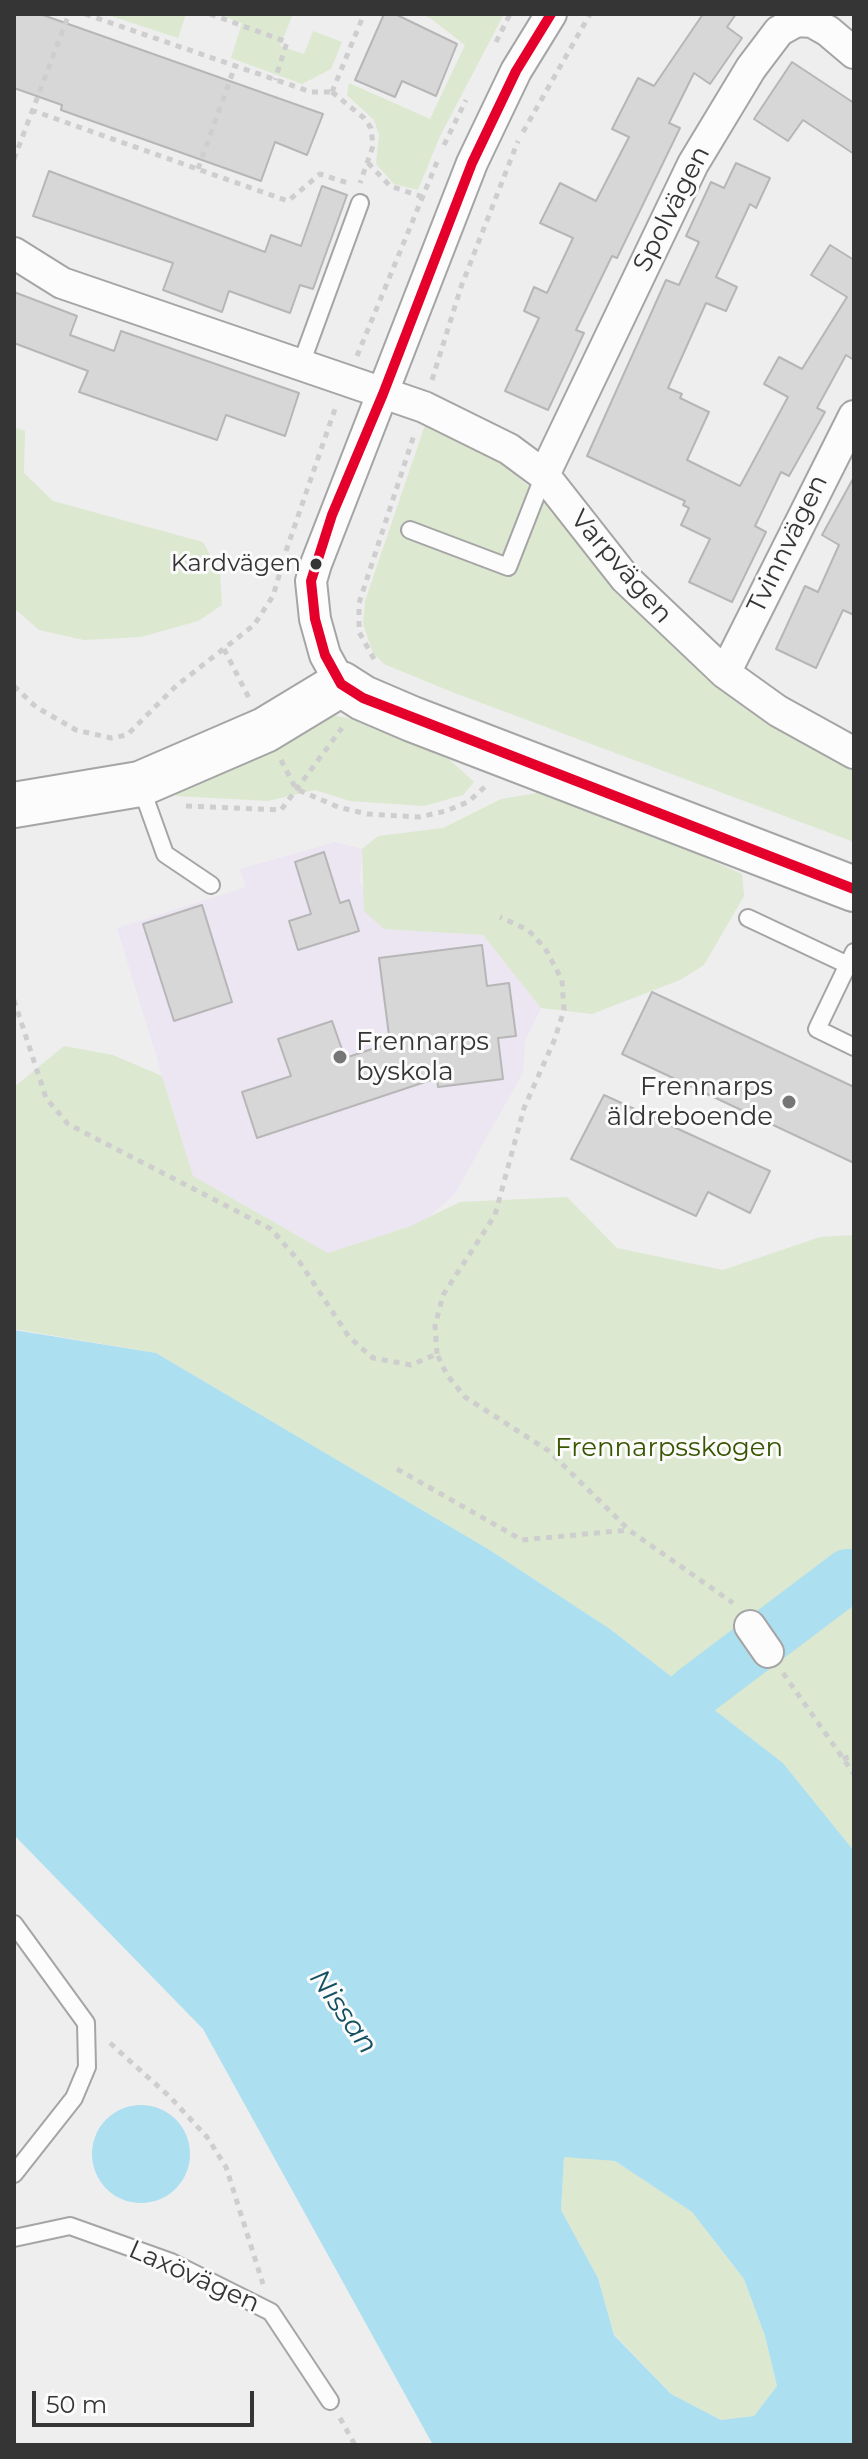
<!DOCTYPE html>
<meta charset="utf-8">
<style>
body{margin:0}
#map{position:relative;width:868px;height:2459px;overflow:hidden;background:#eeeeef;font-family:Montserrat,sans-serif}
canvas{display:block}
.frame{position:absolute;inset:0;border:16px solid #353535;pointer-events:none}
.scale{position:absolute;left:32px;top:2391px;width:222px;height:36px;box-sizing:border-box;border:4px solid #353535;border-top:0;padding-left:10px;font-size:24px;line-height:28px;white-space:nowrap;color:#353535;-webkit-text-stroke:6px #fbfbfc;paint-order:stroke}
</style>
<div id="map">
<canvas width="868" height="2459"></canvas>
<div class="frame"></div>
<div class="scale">50 m</div>
</div>
<script>
const g = document.querySelector('canvas').getContext('2d');
g.lineJoin = 'round';
function fill(path, color) { g.fillStyle = color; g.fill(path, 'evenodd'); }
const shape = rows => new Path2D(rows.map(r => 'M' + r).join(''));
function stroke(path, color, width, dash) { g.strokeStyle = color; g.lineWidth = width; g.lineCap = dash ? 'butt' : 'round'; g.setLineDash(dash || []); g.stroke(path); }
function drawText(font, color, halo, rows, align = 'center') {
  g.font = font + ' Montserrat,sans-serif'; g.lineWidth = 6; g.setLineDash([]); g.textBaseline = 'middle'; g.strokeStyle = halo; g.fillStyle = color; for (const [text, x, y, turn = 0] of rows) {
    g.save(); g.translate(x, y); g.rotate((+turn || 0) * Math.PI / 180); g.textAlign = isNaN(turn) ? turn : align; if (halo) g.strokeText(text, 0, 0); g.fillText(text, 0, 0); g.restore();
  }
}
const education = shape([
 [335,842,362,849,360,881,384,929,483,935,541,1008,525,1041,523,1073,454,1195,423,1222,328,1253,193,1176,117,928,246,887,240,869]
]);
const green = shape([
 [105,14,186,14,178,38],
 [217,14,293,14,280,46,304,54,313,31,342,42,331,69,302,84,231,58,242,23],
 [420,14,504,14,440,136,418,190,394,184,376,164,379,135,374,120,347,95,349,83,430,119,465,45,430,18],
 [425,425,469,442,505,465,552,508,643,618,697,669,769,723,854,772,854,842,452,692,384,664,373,653,363,624,365,601],
 [14,427,25,431,24,473,53,501,203,542,220,573,222,605,198,621,141,637,84,640,39,630,14,608],
 [331,715,363,721,448,758,474,782,463,795,424,806,350,801,315,790,268,801,176,796,172,788],
 [537,793,610,815,742,874,744,896,704,965,680,980,592,1014,541,1008,483,935,384,929,364,911,362,849,378,836,443,828,501,799],
 [64,1046,113,1055,162,1076,193,1176,328,1253,411,1226,460,1202,567,1197,617,1248,723,1270,820,1237,854,1235,854,1851,783,1763,610,1629,488,1549,156,1353,14,1329,14,1087],
 [564,2156,615,2161,692,2212,744,2279,765,2336,777,2386,754,2416,721,2420,671,2394,614,2334,598,2278,561,2210]
]);
const water = shape([
 [14,1330,156,1353,488,1549,610,1629,783,1763,854,1851,854,2445,433,2445,203,2029,14,1835],
 [564,2157,615,2161,692,2212,744,2279,765,2336,777,2386,754,2416,721,2420,671,2394,614,2335,598,2278,561,2210],
 '92 2154a49 49 0 1 1 98 0a49 49 0 1 1-98 0Z'
]);
const river = shape([
 [693,1693,848,1576]
]);
const building = shape([
 [14,14,40,14,323,114,307,155,275,142,261,181,61,110,62,105,14,88,14,14],
 [384,14,395,14,457,44,436,96,402,81,395,97,355,80,384,14],
 [703,14,736,14,727,27,742,38,710,84,694,73,669,123,680,128,617,258,612,256,576,330,584,333,548,410,505,391,539,318,524,311,534,287,547,293,573,238,540,223,560,183,596,201,629,137,612,129,638,78,654,86,703,14],
 [792,62,854,103,854,154,803,120,788,141,754,119,792,62],
 [736,163,770,178,756,208,750,204,716,277,737,287,726,311,706,303,668,388,682,394,680,398,709,412,687,460,740,486,788,397,764,384,779,357,802,369,847,297,811,275,830,245,854,260,854,360,846,355,817,408,825,412,789,476,781,472,755,526,766,532,732,602,689,582,710,539,681,525,689,508,683,505,685,501,587,456,666,280,679,285,699,242,686,236,711,182,724,188,736,163],
 [49,171,265,252,271,235,301,246,322,186,347,195,313,289,300,285,290,313,229,291,222,312,163,290,173,263,33,216,49,171],
 [14,292,77,316,70,335,114,351,121,331,299,393,285,436,226,415,217,440,79,392,88,371,14,343,14,292],
 [854,477,854,615,843,610,816,668,776,649,805,586,818,592,839,545,822,535,854,477],
 [324,852,340,903,349,900,359,931,298,950,289,921,311,914,295,862,324,852],
 [202,905,232,1002,174,1021,143,924,202,905],
 [482,945,487,986,509,983,516,1036,498,1038,503,1079,438,1087,437,1078,257,1138,242,1092,291,1076,278,1039,332,1021,345,1058,390,1043,379,958,482,945],
 [652,992,854,1087,854,1163,622,1054,652,992],
 [604,1095,770,1171,750,1213,708,1192,696,1216,571,1159,604,1095]
]);
const path = shape([
 [85,14,311,92,332,92],
 [210,14,287,42,275,80],
 [496,42,510,14],
 [332,92,364,118,371,128,373,146,360,183],
 [332,92,364,14],
 [31,110,288,201,320,174,351,184],
 [523,132,590,14],
 [444,145,466,100],
 [14,159,69,14],
 [368,163,390,186,423,197],
 [198,169,235,66],
 [357,356,437,162],
 [432,380,461,287,518,141],
 [286,551,336,406],
 [224,649,249,698],
 [374,659,359,632,359,603,414,435],
 [14,686,36,707,76,730,111,738,127,735,176,686,254,625,273,596,281,569],
 [281,760,296,789,338,807,367,814,419,817,446,811,468,802,487,785],
 [186,806,281,810,342,728],
 [14,1000,46,1098,68,1124,271,1229,299,1261,349,1337,373,1358,411,1365,437,1354,447,1375,465,1397,549,1451,629,1530,733,1603],
 [437,1354,435,1326,443,1295,495,1215,524,1108,554,1041,564,1010,562,980,545,948,528,930,500,917],
 [397,1469,522,1540,628,1530],
 [783,1673,854,1774],
 [843,1759,854,1755],
 [110,2043,170,2097,207,2137,226,2167,263,2284],
 [340,2418,355,2445]
]);
const lane = shape([
 [301,364,360,203],
 [410,530,508,567,544,475],
 [141,787,165,854,211,885],
 [748,918,848,965],
 [854,952,817,1029,854,1047],
 [14,1924,86,2023,87,2067,74,2098,14,2174],
 [14,2238,70,2226,171,2262,271,2312,330,2401]
]);
const street = shape([
 [14,253,62,283,424,407,509,449,544,475,625,578,725,673,778,711,854,753],
 [544,475,693,164,751,68,779,31,797,21,812,22,828,31,854,53],
 [725,673,854,416],
 [341,684,325,655,315,619,311,581,316,564,472,163,516,71,551,14],
 [750,1626,768,1652]
]);
const secondary = shape([
 [14,805,140,784,265,730,341,684,363,698,412,719,854,889]
]);
const bus1 = shape([
 [551,14,516,71,472,163,383,394,332,515,311,581,315,619,325,655,341,684,363,698,854,889]
]);
const markers = [
 [316,564,7,"#353535"],
 [340,1057,8,"#767676"],
 [789,1102,8,"#767676"]
];
const busNames = [
 ["Kardvägen",301,564]
];
const streetNames = [
 ["Spolvägen",672,209,-63],
 ["Tvinnvägen",788,544,-64],
 ["Varpvägen",621,567,49],
 ["Laxövägen",194,2277,24]
];
const poiNames = [
 ["Frennarps",356,1042],
 ["byskola",356,1072],
 ["Frennarps",773,1087,"right"],
 ["äldreboende",773,1117,"right"]
];
const parkNames = [
 ["Frennarpsskogen",669,1448]
];
const waterNames = [
 ["Nissan",343,2012,55]
];
fill(education, '#ebe6f2');
fill(green, '#dce8cf');
fill(water, '#acdff0');
stroke(river, '#acdff0', 54);
fill(building, '#d8d7d8');
stroke(building, '#b7b6b7', 2);
stroke(lane, '#a5a5a6', 20);
stroke(street, '#a5a5a6', 34);
stroke(secondary, '#a5a5a6', 48);
stroke(path, '#cececf', 5, [6, 6]);
stroke(lane, '#fcfcfd', 16);
stroke(street, '#fcfcfd', 30);
stroke(secondary, '#fcfcfd', 44);
stroke(bus1, '#e4002b', 10);
for (const [x, y, r, color] of markers) { const dot = new Path2D(); dot.arc(x, y, r, 0, 2 * Math.PI); g.fillStyle = color; g.fill(dot); stroke(dot, '#fbfbfc', 3); }
drawText('24px', '#353535', '#fbfbfc', busNames, 'right');
drawText('26px', '#353535', '#fbfbfc', streetNames);
drawText('26px', '#353535', '#fbfbfc', poiNames, 'left');
drawText('26px', '#395500', '#fbfbfc', parkNames);
drawText('italic 28px', '#145061', '#fbfbfc', waterNames);
</script>
